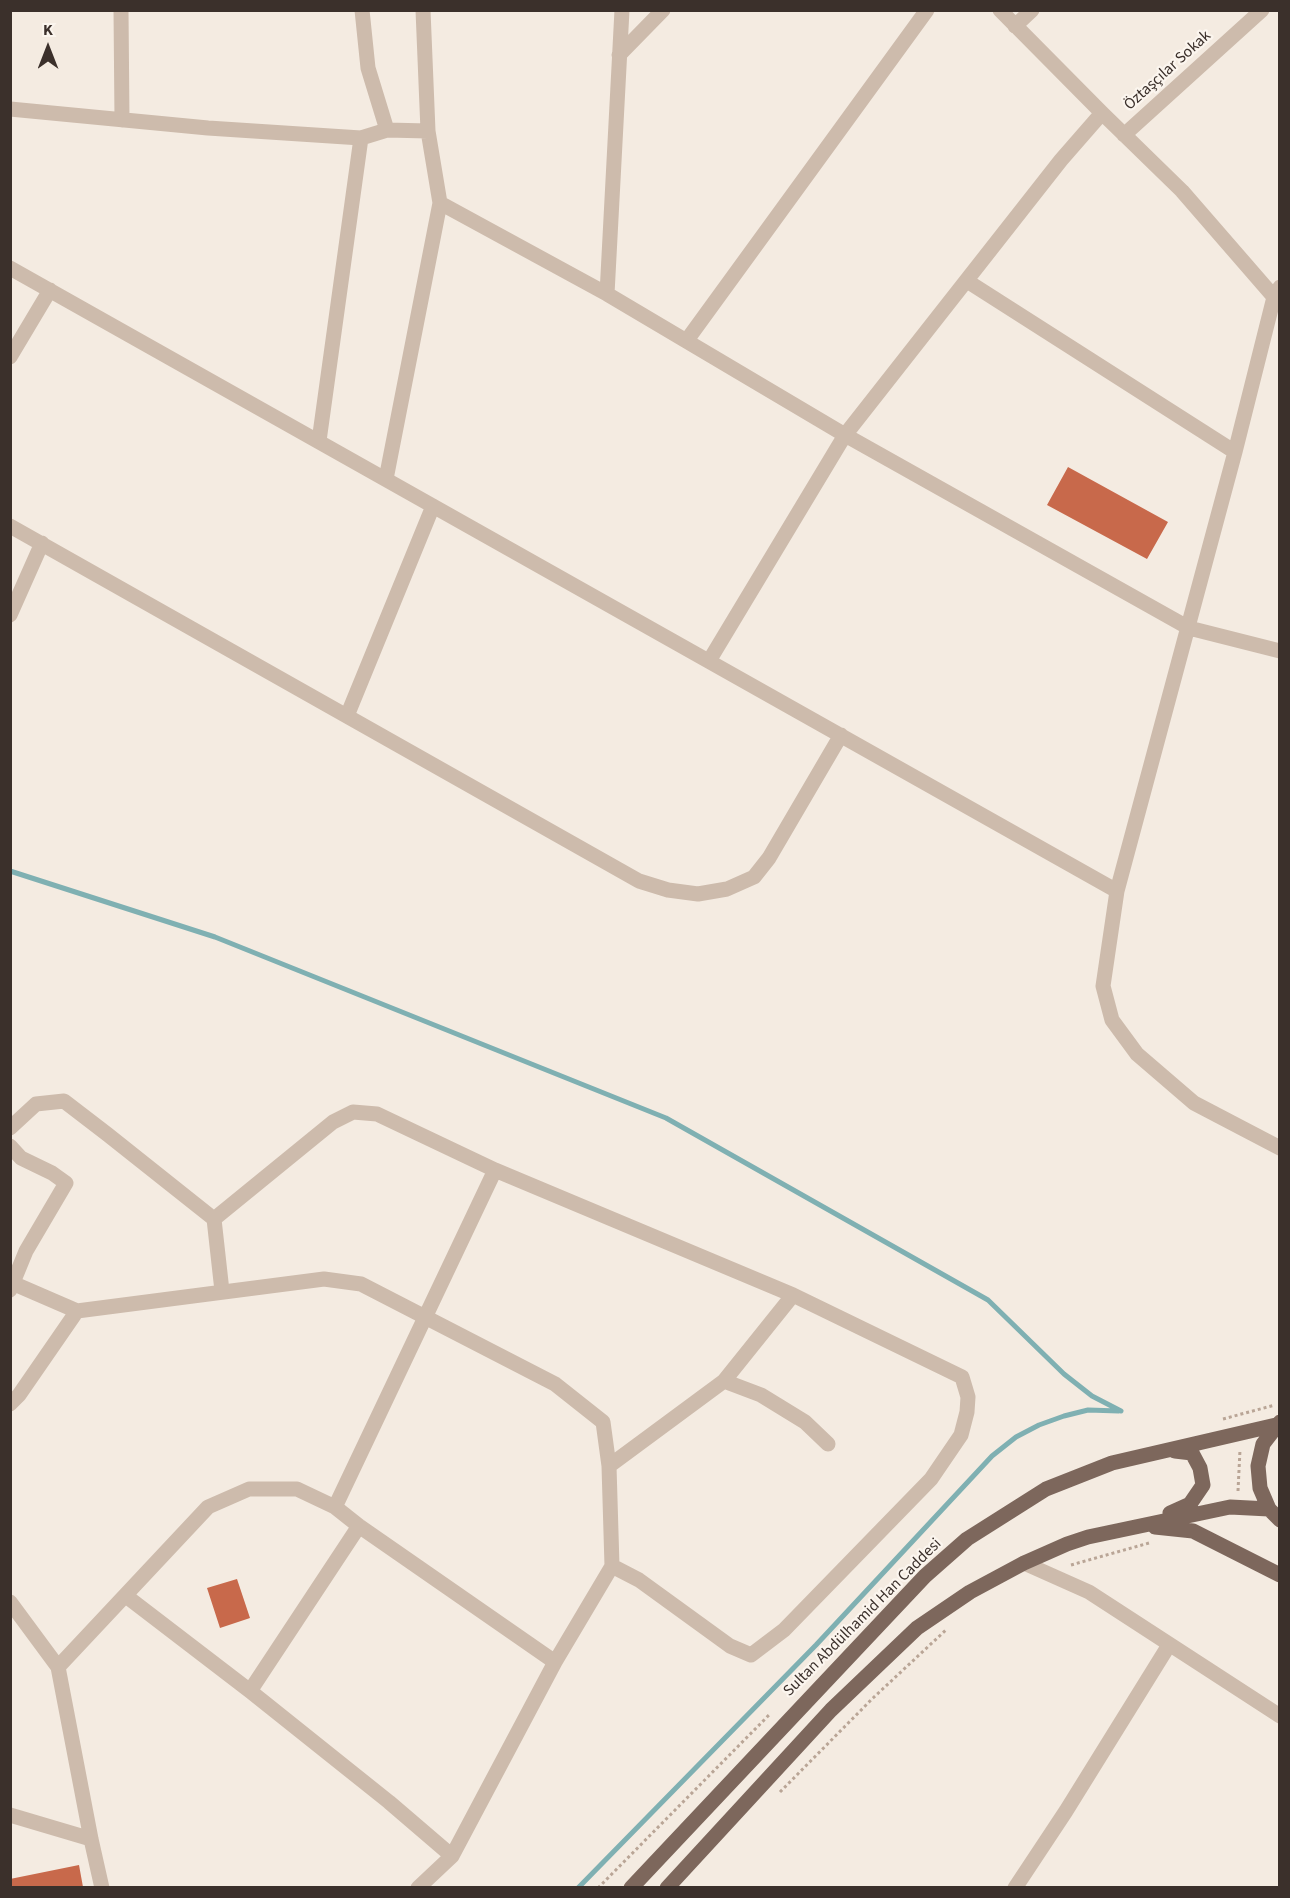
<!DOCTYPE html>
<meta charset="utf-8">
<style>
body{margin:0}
#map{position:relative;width:1290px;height:1898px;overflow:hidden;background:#f4ebe1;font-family:"Source Sans 3",sans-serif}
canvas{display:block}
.frame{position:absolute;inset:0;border:12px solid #3b302b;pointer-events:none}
.north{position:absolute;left:18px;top:18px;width:60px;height:60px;-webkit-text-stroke:4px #fbf5ee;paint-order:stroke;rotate:0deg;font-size:16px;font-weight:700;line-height:24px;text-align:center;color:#3b302b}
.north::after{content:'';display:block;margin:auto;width:21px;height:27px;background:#3b302b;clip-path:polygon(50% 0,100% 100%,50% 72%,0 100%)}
</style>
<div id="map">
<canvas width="1290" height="1898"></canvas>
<div class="frame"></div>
<div class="north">K</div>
</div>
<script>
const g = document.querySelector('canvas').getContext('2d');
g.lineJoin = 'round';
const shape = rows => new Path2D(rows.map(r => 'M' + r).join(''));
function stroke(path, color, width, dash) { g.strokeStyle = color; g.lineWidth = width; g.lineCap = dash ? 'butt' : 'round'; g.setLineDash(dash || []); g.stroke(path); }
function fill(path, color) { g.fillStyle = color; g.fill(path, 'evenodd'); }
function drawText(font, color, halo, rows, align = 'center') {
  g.font = font + ' "Source Sans 3",sans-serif'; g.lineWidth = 4.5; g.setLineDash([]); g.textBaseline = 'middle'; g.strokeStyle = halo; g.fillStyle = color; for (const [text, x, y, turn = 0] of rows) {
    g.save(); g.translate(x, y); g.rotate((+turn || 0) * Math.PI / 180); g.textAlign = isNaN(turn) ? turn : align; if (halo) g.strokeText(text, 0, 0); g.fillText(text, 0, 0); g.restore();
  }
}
const stream = shape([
 [10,871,215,937,666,1118,988,1300,1064,1374,1092,1396,1121,1411],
 [578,1888,816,1645,992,1456,1016,1437,1039,1425,1064,1416,1088,1410,1119,1411]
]);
const building = shape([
 [1068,467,1168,522,1147,559,1047,505],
 [237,1579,250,1618,220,1628,207,1588],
 [79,1865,83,1887,10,1887,10,1879]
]);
const path = shape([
 [1223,1419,1275,1405],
 [1238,1491,1240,1450],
 [1071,1565,1149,1543],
 [780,1792,873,1698,947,1629],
 [598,1888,769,1715]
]);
const minor = shape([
 [121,10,122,120],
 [362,10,368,68,387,130],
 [1000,10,1102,113,1182,191,1274,297,1280,301],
 [1015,26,1032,10],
 [619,55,663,10],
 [10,109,208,128,361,138,387,130,428,131],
 [1124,135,1262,10],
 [440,203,607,294,845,435,1189,628,1280,651],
 [10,268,1117,891],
 [967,281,1235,452],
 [1280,287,1274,297,1235,452,1117,891,1103,986,1112,1020,1137,1054,1194,1103,1280,1148],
 [607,294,622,10],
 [687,340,927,10],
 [10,357,50,290],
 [319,441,361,138],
 [386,479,440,203,428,131,423,10],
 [10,526,639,881,668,890,698,894,727,889,754,877,769,858,841,735],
 [10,615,42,543],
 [709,661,845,435,1061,160,1102,113],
 [347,716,433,506],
 [10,1128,36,1104,64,1101,107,1134,214,1219,222,1291],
 [10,1146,21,1158,52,1173,66,1183,26,1251,10,1290],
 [214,1219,333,1122,353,1112,377,1114,495,1170,793,1295,962,1377,968,1397,967,1412,961,1435,931,1479,784,1630,751,1655,730,1646,639,1580,612,1566],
 [10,1282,77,1311,324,1279,361,1284,555,1384,603,1422,609,1466,612,1566,555,1662,452,1856,418,1888],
 [724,1381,761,1395,805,1422,828,1444],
 [10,1404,19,1395,77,1311],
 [609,1466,724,1381,793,1295],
 [335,1507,495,1170],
 [1024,1563,1089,1592,1280,1716],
 [126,1596,250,1691,389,1802,452,1856],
 [10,1602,58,1667,91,1839,102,1888],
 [58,1667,208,1507,249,1489,297,1489,335,1507,359,1526,555,1662],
 [250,1691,359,1526],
 [10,1815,91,1839],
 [1015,1888,1066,1811,1169,1645]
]);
const major = shape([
 [1280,1422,1263,1444,1258,1466,1260,1488,1269,1509,1280,1520],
 [1170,1513,1190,1504,1203,1485,1200,1468,1192,1453,1175,1451],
 [1155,1527,1193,1531,1280,1575],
 [631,1888,925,1576,967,1539,1046,1489,1112,1463,1276,1425],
 [667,1888,831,1710,917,1628,970,1592,1024,1563,1067,1544,1088,1537,1230,1507,1269,1509]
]);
const streetNames = [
 ["Öztaşçılar Sokak",1168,71,-42],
 ["Sultan Abdülhamid Han Caddesi",863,1618,-45]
];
stroke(stream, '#7fb0b2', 5);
fill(building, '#c8694b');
stroke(path, '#b9a596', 3, [3, 3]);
stroke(minor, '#cdbbac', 15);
stroke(major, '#7d675c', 15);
drawText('16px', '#3b302b', '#fbf5ee', streetNames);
</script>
